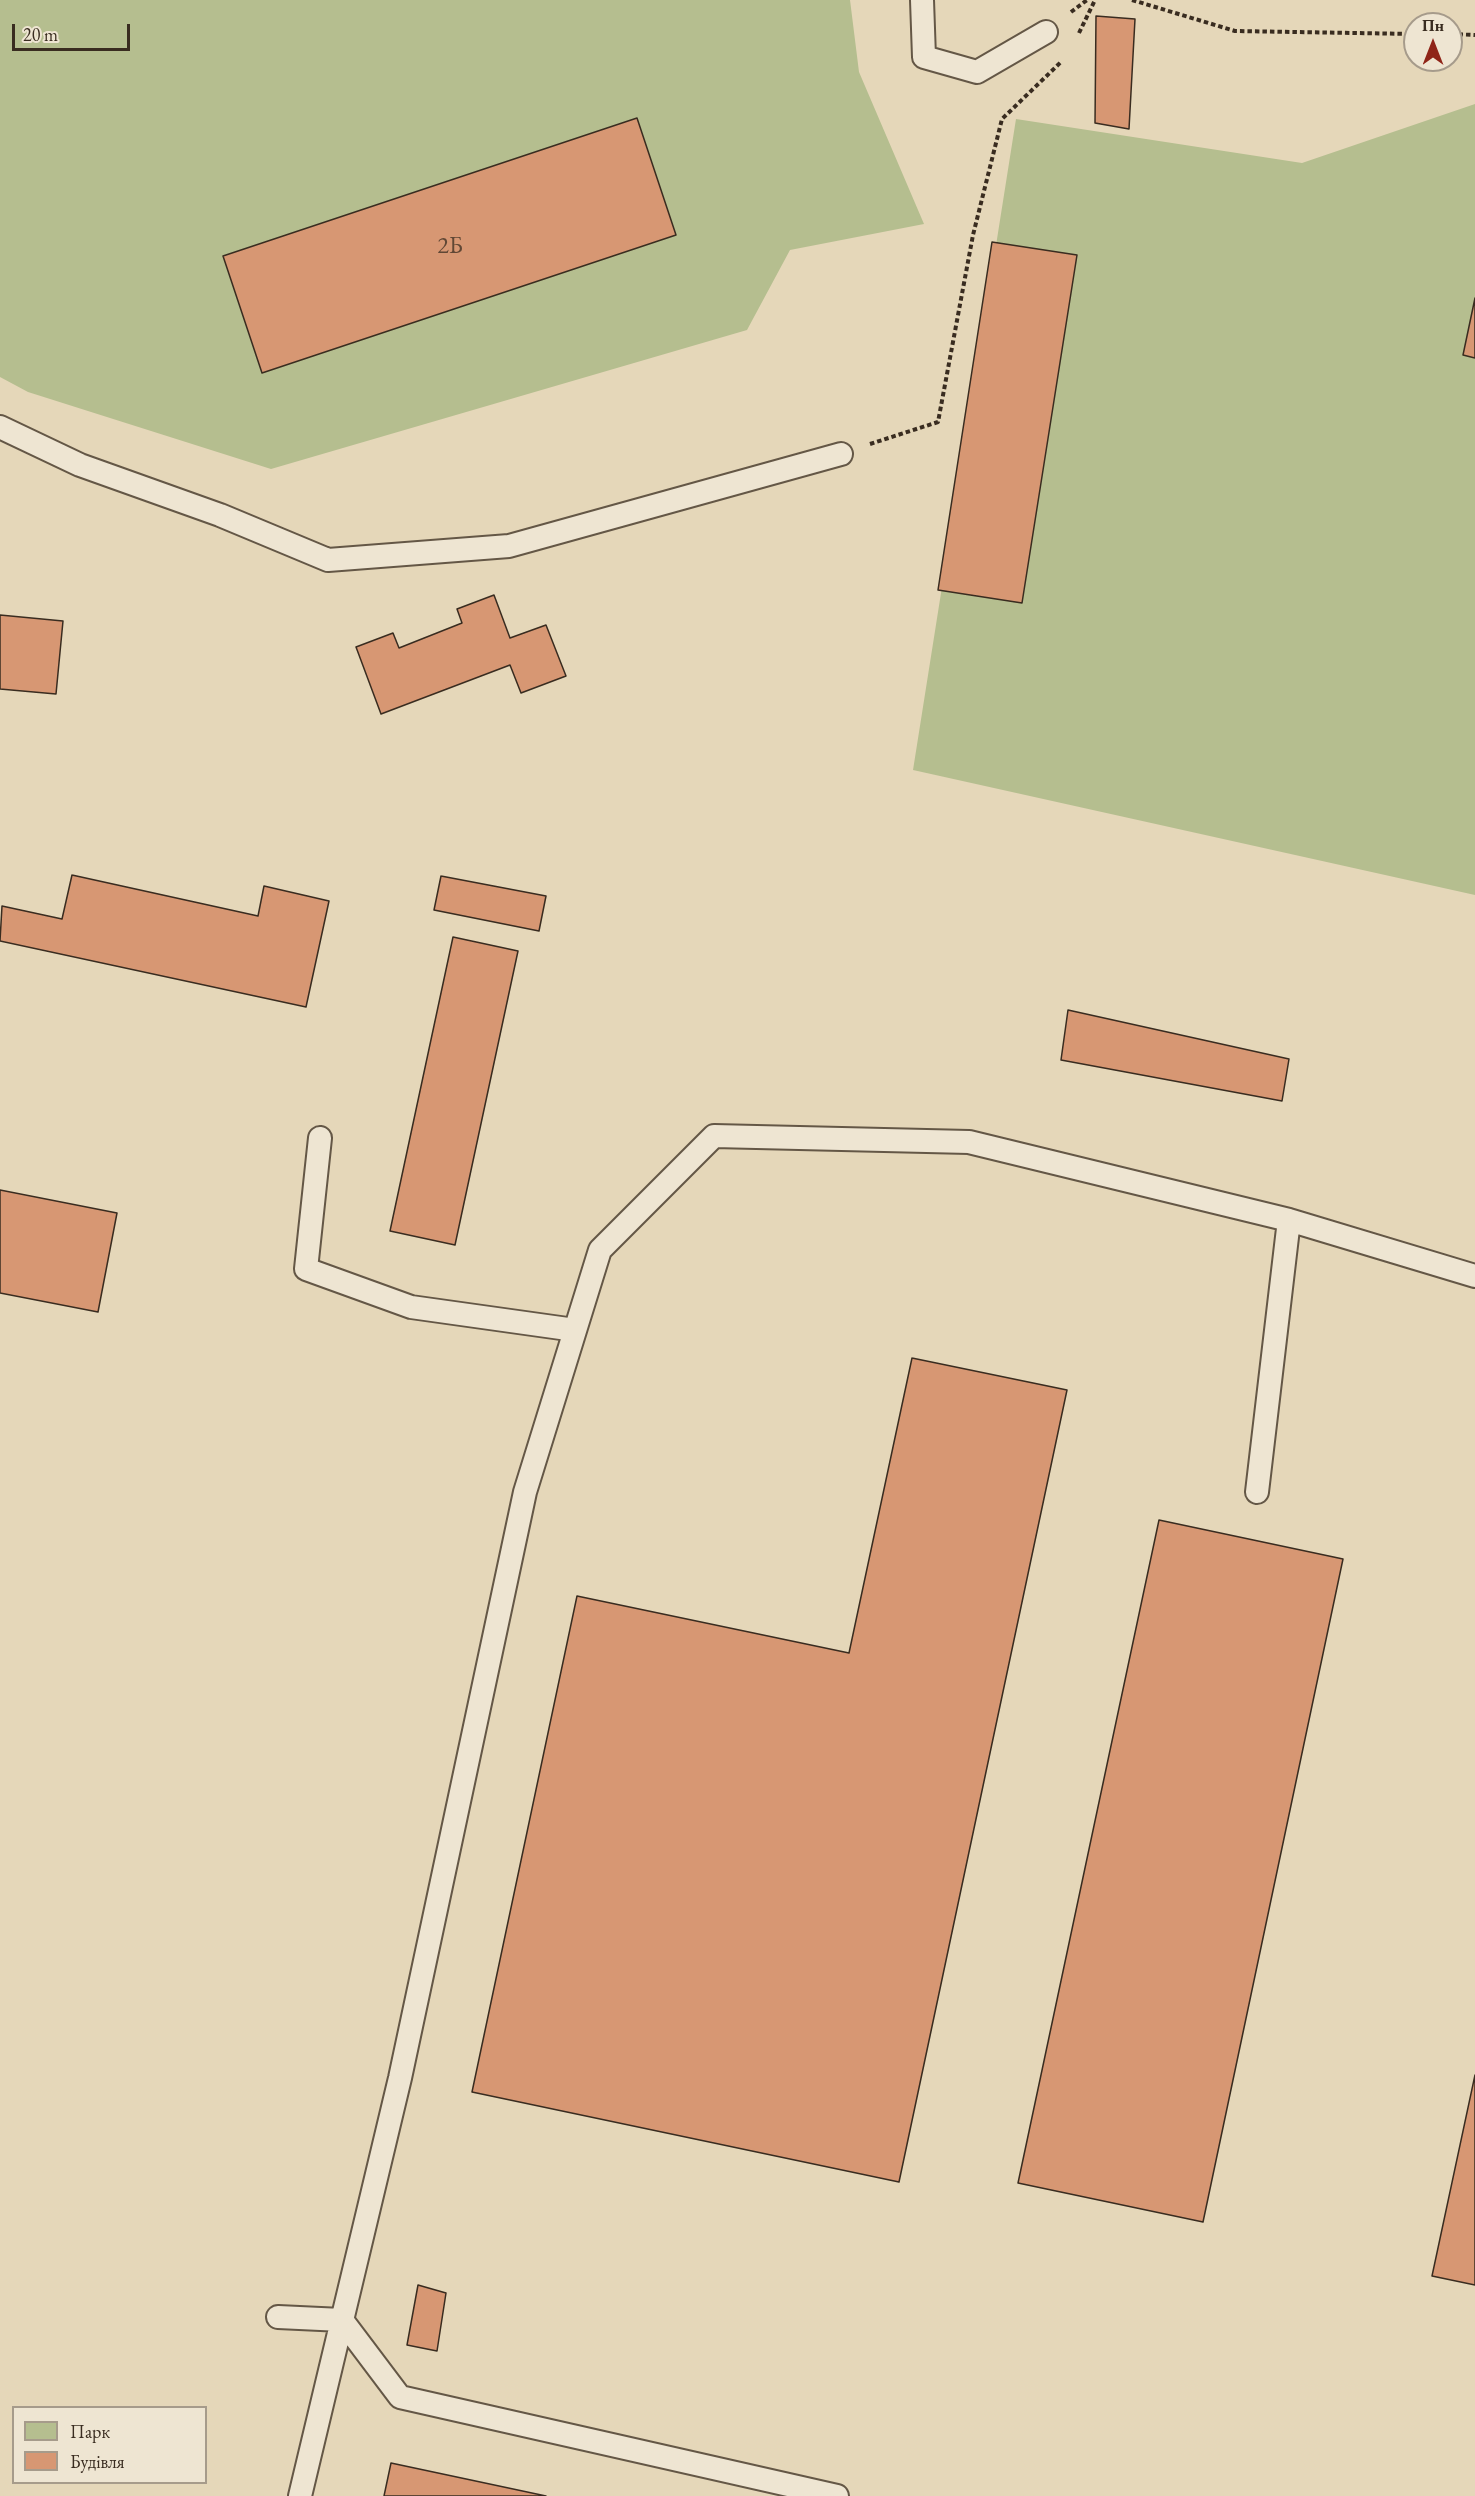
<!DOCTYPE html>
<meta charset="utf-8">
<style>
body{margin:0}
#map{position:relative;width:1475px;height:2496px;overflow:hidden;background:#e5d7b9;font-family:"EB Garamond",serif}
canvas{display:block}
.legend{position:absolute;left:12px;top:2406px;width:195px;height:78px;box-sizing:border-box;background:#eee5d2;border:2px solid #a69b8b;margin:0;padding:8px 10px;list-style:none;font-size:18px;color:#392c20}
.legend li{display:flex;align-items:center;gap:12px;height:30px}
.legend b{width:30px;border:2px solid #a69b8b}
.north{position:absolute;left:1403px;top:12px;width:60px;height:60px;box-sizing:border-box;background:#eee5d2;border:2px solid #a69b8b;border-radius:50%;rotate:0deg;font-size:16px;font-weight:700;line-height:24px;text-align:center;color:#392c20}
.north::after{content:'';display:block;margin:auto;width:21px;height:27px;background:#8f2418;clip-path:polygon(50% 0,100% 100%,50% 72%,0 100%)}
.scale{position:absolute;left:12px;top:24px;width:118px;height:27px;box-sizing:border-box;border:3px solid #392c20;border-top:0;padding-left:8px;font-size:18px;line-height:21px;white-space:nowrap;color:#392c20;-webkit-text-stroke:4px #eee5d2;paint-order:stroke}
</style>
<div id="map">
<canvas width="1475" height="2496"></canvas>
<ul class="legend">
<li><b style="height:16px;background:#b5be8f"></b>Парк</li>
<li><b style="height:16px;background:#d79773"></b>Будівля</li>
</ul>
<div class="north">Пн</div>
<div class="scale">20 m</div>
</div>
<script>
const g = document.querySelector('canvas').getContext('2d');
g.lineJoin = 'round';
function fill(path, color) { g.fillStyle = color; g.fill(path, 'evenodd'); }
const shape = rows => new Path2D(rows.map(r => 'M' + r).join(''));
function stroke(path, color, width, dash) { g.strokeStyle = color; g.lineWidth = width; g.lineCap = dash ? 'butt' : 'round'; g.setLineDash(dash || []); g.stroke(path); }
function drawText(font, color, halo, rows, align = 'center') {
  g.font = font + ' "EB Garamond",serif'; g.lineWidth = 4.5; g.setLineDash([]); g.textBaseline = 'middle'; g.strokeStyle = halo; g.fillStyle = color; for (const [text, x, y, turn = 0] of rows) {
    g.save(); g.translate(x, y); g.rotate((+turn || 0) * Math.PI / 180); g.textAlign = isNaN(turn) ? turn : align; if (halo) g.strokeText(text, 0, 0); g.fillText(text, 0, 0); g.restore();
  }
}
const green = shape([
 [0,0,850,0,859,72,924,224,790,250,747,330,271,469,28,392,0,377],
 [1475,104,1475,895,913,770,1016,119,1302,163]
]);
const building = shape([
 [1096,16,1135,19,1129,129,1095,123,1096,16],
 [637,118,676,235,262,373,223,256,637,118],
 [992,242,1077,255,1022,603,938,590,992,242],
 [1475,298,1475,358,1463,355,1475,298],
 [494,595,510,638,546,625,566,676,521,693,510,665,381,714,356,647,393,633,399,648,462,623,457,609,494,595],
 [0,615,63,621,56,694,0,689,0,615],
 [72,875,258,916,264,886,329,901,306,1007,0,941,2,906,62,919,72,875],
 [441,876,546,896,539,931,434,910,441,876],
 [453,937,518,951,455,1245,390,1231,453,937],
 [1068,1010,1289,1059,1282,1101,1061,1060,1068,1010],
 [0,1190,117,1213,98,1312,0,1293,0,1190],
 [912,1358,1067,1390,899,2182,472,2092,577,1596,849,1653,912,1358],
 [1159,1520,1343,1559,1203,2222,1018,2183,1159,1520],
 [1475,2075,1475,2285,1432,2276,1475,2075],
 [418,2285,446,2293,437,2351,407,2345,418,2285],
 [391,2463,546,2496,384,2496,391,2463]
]);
const path = shape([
 [1132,0,1235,31,1415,34],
 [1071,12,1087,0],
 [1079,33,1095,0],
 [1451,34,1475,35],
 [870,444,938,422,973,235,1002,119,1061,62]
]);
const lane = shape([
 [922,0,924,57,977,72,1046,32],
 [0,427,80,465,220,515,328,560,509,546,841,454],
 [320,1138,306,1269,411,1307,575,1330],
 [1289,1220,1475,1276],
 [278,2317,342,2320,400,2397,837,2496],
 [300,2496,400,2078,525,1492,600,1250,714,1136,969,1142,1289,1220,1257,1492]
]);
const numberNames = [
 ["2Б",450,246]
];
fill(green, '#b5be8f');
fill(building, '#d79773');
stroke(building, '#392c20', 1.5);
stroke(lane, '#645746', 26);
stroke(path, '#392c20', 4, [4.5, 3]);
stroke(lane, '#eee5d2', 22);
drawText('24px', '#604735', null, numberNames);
</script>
